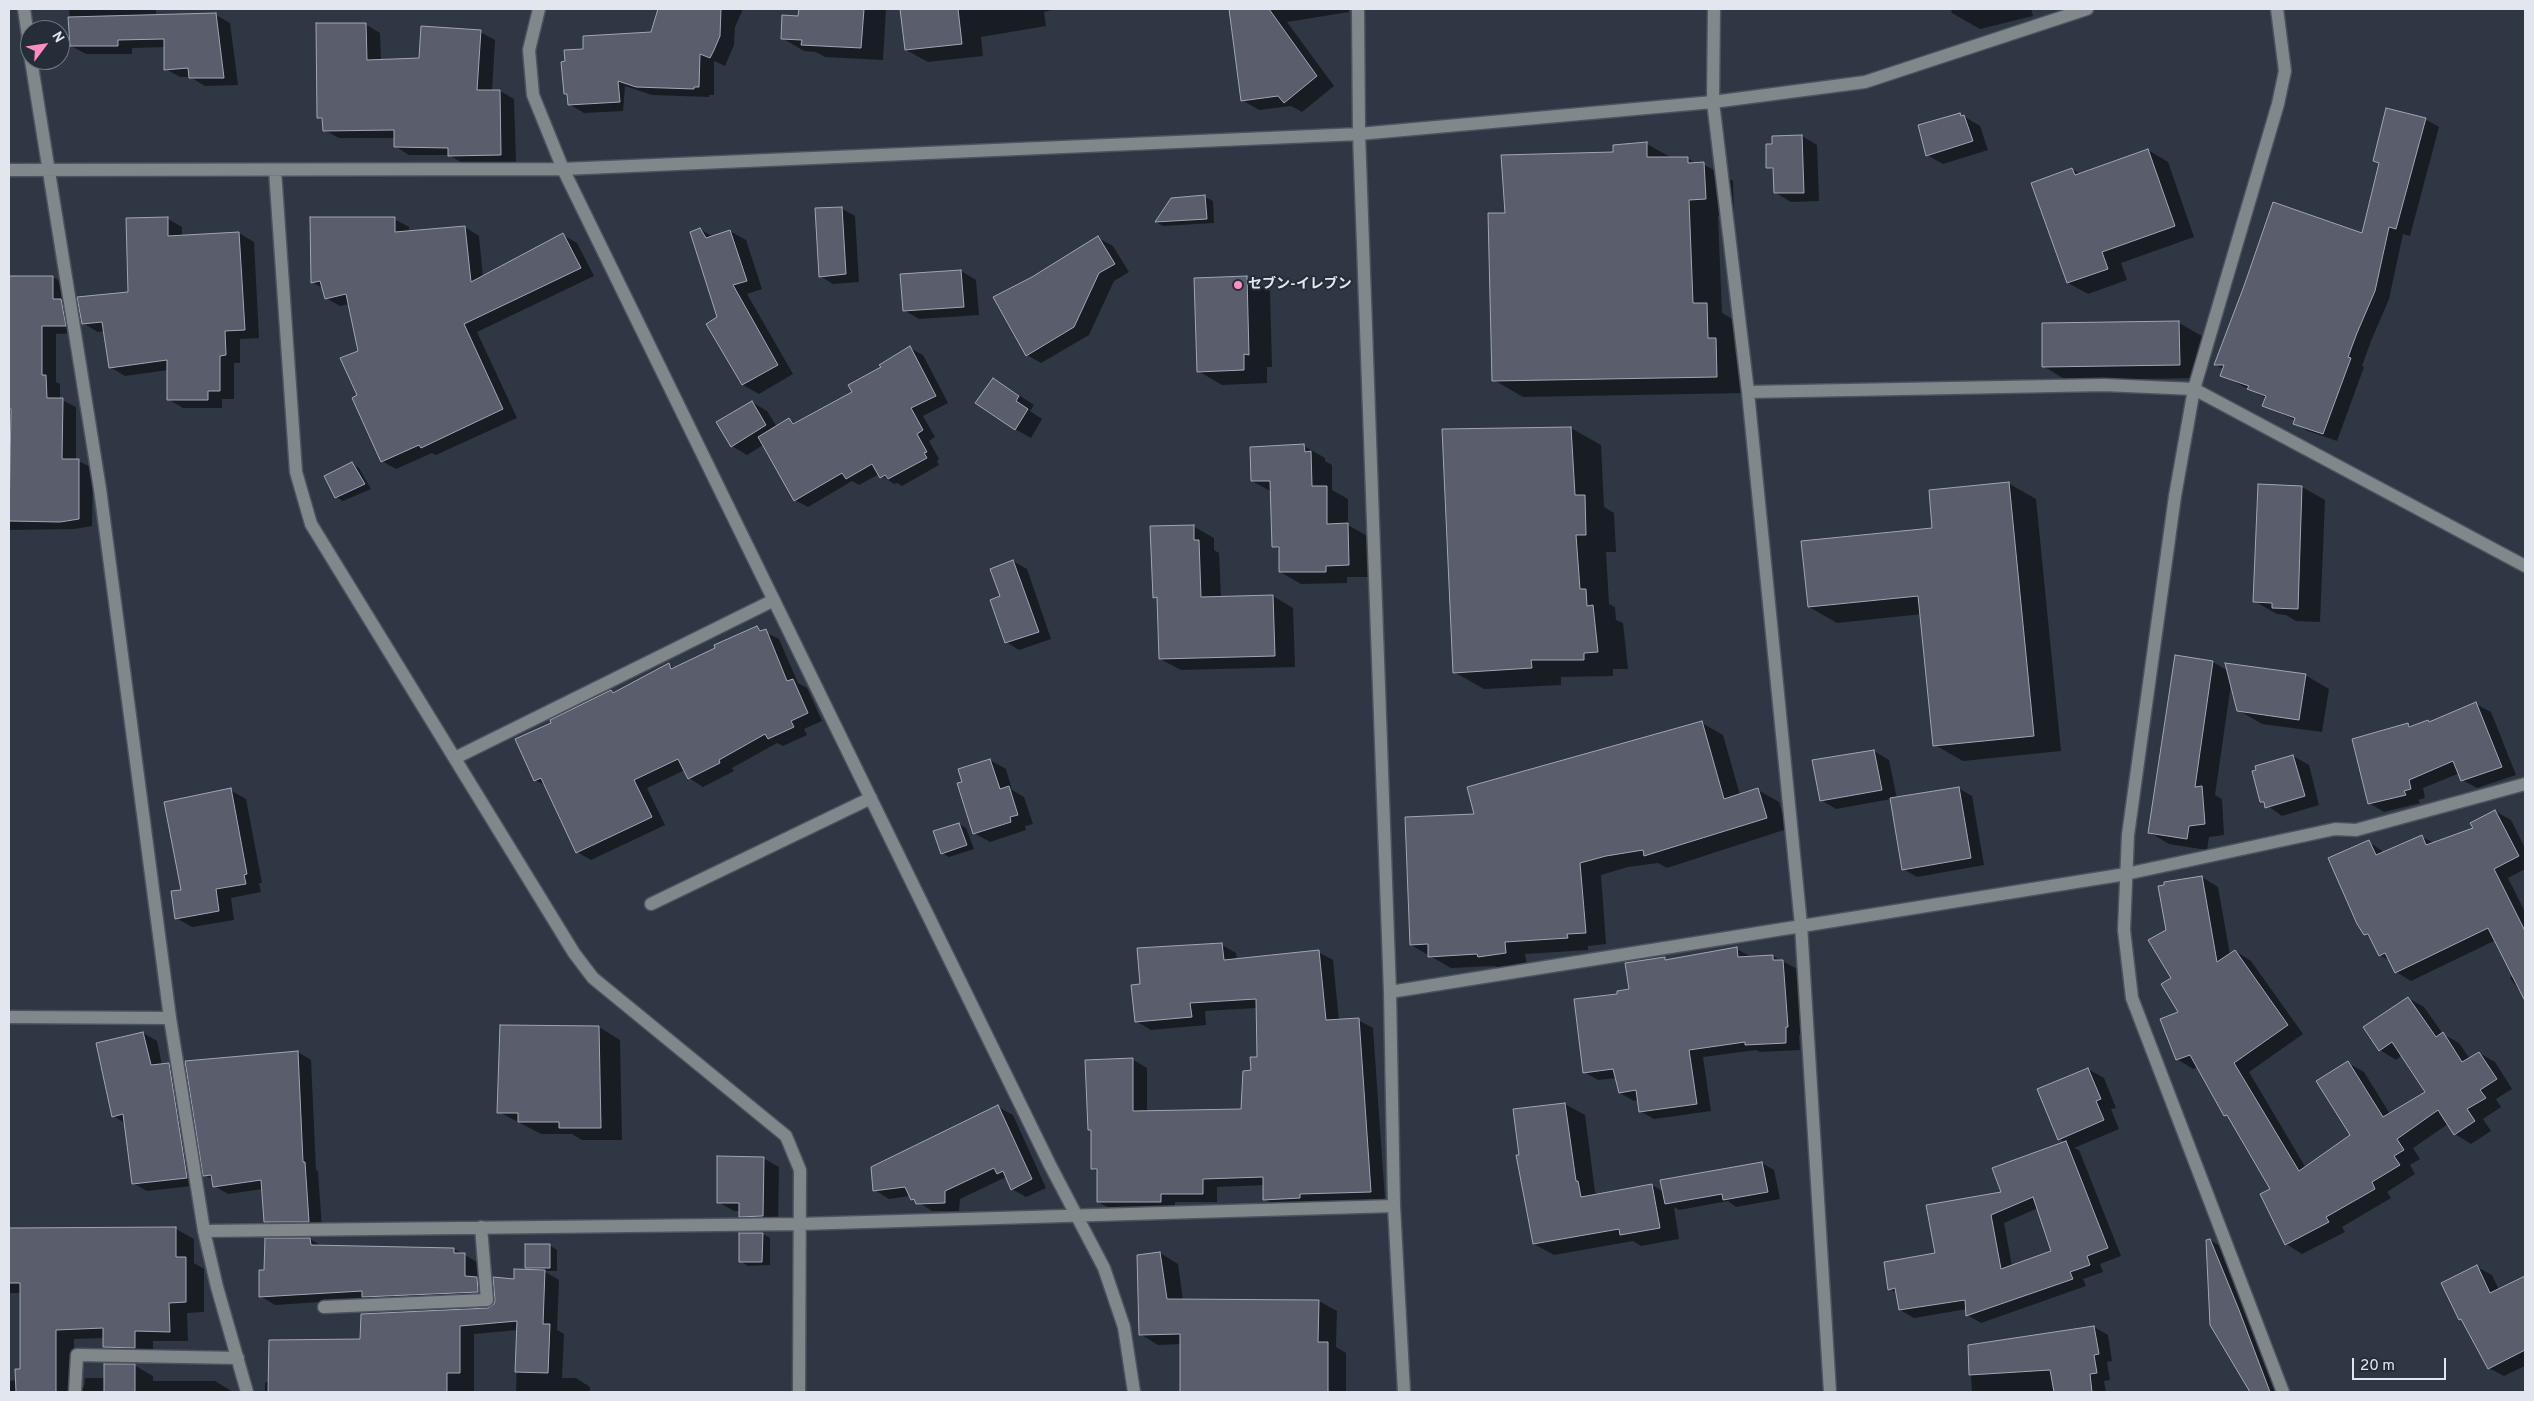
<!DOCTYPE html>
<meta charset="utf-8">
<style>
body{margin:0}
#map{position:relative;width:2534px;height:1401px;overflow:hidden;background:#2e3743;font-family:Overpass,sans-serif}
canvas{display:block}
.frame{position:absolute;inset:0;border:10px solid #e2e7ef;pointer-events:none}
.north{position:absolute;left:20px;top:20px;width:50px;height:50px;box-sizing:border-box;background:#252d38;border:1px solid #717781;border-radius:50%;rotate:59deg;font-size:14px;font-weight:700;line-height:20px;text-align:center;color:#e2e7ef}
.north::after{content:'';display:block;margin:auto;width:18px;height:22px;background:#fd8ebe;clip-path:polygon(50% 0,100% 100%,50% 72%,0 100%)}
.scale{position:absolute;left:2352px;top:1358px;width:94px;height:22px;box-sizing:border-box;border:2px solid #e2e7ef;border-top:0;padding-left:6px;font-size:15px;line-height:18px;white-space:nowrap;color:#e2e7ef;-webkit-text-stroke:4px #252d38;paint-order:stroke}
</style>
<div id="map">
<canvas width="2534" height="1401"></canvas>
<div class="frame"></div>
<div class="north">N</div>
<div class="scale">20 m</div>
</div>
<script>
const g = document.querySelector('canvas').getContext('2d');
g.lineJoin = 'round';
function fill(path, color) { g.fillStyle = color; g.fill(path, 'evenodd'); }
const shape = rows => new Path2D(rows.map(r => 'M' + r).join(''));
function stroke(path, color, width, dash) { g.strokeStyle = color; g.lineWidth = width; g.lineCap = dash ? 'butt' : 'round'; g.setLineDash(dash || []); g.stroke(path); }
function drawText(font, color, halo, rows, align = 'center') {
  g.font = font + ' Overpass,"Noto Sans JP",sans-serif'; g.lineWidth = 4; g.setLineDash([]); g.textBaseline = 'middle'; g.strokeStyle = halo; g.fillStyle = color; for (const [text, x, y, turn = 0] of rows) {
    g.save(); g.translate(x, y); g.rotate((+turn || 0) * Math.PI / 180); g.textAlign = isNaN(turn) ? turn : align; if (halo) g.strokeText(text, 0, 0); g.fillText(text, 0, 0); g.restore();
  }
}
const shadow = shape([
 [69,9,156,9,156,16,216,15,230,23,238,85,205,86,190,77,180,77,166,69,165,47,132,48,132,54,86,54,71,46],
 [659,9,743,9,735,27,734,45,725,66,714,61,714,95,709,95,709,97,652,95,625,86,623,111,584,113,569,104,569,96,565,93,585,50,652,34],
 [800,9,886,9,883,60,825,57,816,52,804,51,782,38,799,17],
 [901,9,1056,9,1044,12,1046,26,981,37,983,56,928,62,906,50],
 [1230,9,1349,9,1349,12,1287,22,1334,86,1302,112,1291,106,1259,110,1242,100],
 [1951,9,2031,9,2033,16,1980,29,1952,13],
 [365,24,380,33,381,60,420,59,480,32,495,40,492,91,500,91,514,99,516,163,464,164,449,155,409,155,395,146,395,138,339,138,324,130,324,121,318,118],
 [1960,114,1980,126,1988,150,1943,164,1927,155],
 [2425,119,2439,127,2410,236,2403,234,2389,299,2371,341,2362,366,2364,367,2337,441,2308,431,2294,423,2295,420,2264,406,2266,398,2221,375,2224,369,2215,365,2363,235,2380,164,2374,161],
 [1802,136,1817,145,1819,201,1791,202,1776,193,1775,171,1768,167,1774,145],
 [1647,144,1672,158,1687,158,1697,164,1703,164,1733,181,1734,215,1718,216,1722,313,1736,321,1736,351,1745,356,1746,393,1523,397,1494,380,1507,214,1615,153],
 [2148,150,2168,162,2194,237,2121,263,2127,280,2088,294,2068,283,2072,169,2080,174],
 [1205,197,1213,201,1214,223,1163,226,1156,222,1172,199],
 [841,208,855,216,859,282,833,284,820,276],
 [168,219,182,227,182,236,239,233,254,242,259,338,240,339,240,363,234,363,234,399,222,399,222,408,183,408,168,399,168,370,125,376,110,367,105,331,98,332,83,323,129,293],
 [394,219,409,227,409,232,465,227,479,236,483,277,563,235,577,243,594,276,477,332,517,418,436,455,432,453,396,469,382,461,359,396,359,351,349,304,340,306,326,298,324,289,312,282],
 [700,229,713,237,730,231,746,240,762,289,747,294,793,374,759,394,743,385,708,324,718,318],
 [1098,238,1113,246,1129,272,1114,281,1089,335,1041,363,1027,355,1032,278],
 [961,271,976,280,979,315,919,319,904,310],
 [9,277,53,277,67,285,79,333,56,334,56,382,60,384,60,399,76,407,76,460,93,468,92,526,75,529,9,530],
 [1246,277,1270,291,1272,367,1267,367,1267,383,1222,385,1198,371],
 [2179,323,2202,336,2203,378,2066,380,2043,366,2043,324],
 [910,348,923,355,948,403,923,416,935,437,929,441,939,459,937,461,939,465,902,486,897,483,894,484,879,474,859,485,852,481,808,507,795,500,763,445,747,455,732,446,752,402,767,411,777,427,789,419,796,424,853,393,882,368],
 [994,379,1034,405,1030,411,1042,419,1031,438,1015,429],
 [1571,428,1601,445,1604,507,1614,513,1616,552,1606,552,1609,604,1615,607,1616,620,1623,623,1628,669,1613,669,1613,676,1561,677,1561,685,1484,689,1454,672],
 [1304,446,1325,458,1325,461,1332,465,1332,490,1348,499,1348,525,1369,537,1369,577,1347,577,1347,583,1301,584,1280,572,1280,550,1273,546,1272,492,1252,481],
 [352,464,359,468,371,489,343,501,336,497],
 [2008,483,2036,499,2061,751,1963,761,1935,745,1922,614,1837,623,1809,607],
 [2260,485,2302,487,2325,500,2320,622,2296,621,2286,615,2277,614,2254,601],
 [1193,526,1214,538,1214,550,1219,553,1221,598,1273,596,1293,608,1295,667,1181,670,1160,659,1158,599,1154,597],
 [1013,561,1027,569,1051,639,1019,650,1006,642,1001,597],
 [757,628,779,639,798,683,807,688,822,721,804,729,807,735,783,746,777,743,732,768,734,771,703,787,689,778,685,770,647,788,665,825,591,860,577,852,547,786,535,780,517,740,669,665,675,668],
 [2176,657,2213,662,2228,671,2305,675,2329,689,2322,732,2262,724,2238,710,2231,684,2215,795,2222,799,2224,835,2209,837,2207,850,2169,844,2149,832],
 [2476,704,2491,712,2516,775,2477,788,2462,780,2460,773,2423,788,2425,798,2418,800,2420,803,2384,812,2369,803,2408,724,2412,727,2431,722],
 [1702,723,1723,735,1740,795,1758,790,1779,802,1787,829,1667,868,1658,863,1628,867,1601,875,1606,944,1588,946,1588,950,1525,954,1527,964,1500,969,1495,966,1451,968,1411,945,1476,815],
 [1874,751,1889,760,1897,799,1958,788,1972,796,1984,865,1917,877,1903,869,1891,799,1836,809,1821,800],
 [2293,756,2309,765,2319,805,2282,816,2261,801],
 [990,760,1006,769,1012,790,1024,797,1033,824,1025,826,1026,830,990,842,974,833,963,783],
 [230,790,246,799,262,883,259,883,261,892,231,898,234,920,192,927,176,918,182,891],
 [2495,811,2511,820,2525,848,2525,869,2508,878,2525,912,2525,998,2510,978,2513,975,2496,940,2411,981,2396,972,2390,961,2380,955,2372,939,2365,934,2369,842,2385,853,2422,837,2434,843,2475,829],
 [959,824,966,828,974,849,949,857,942,853],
 [2202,877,2218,887,2230,955,2235,951,2251,961,2303,1034,2249,1072,2306,1168,2352,1135,2348,1063,2364,1072,2390,1114,2427,1093,2402,1055,2396,1060,2380,1050,2408,998,2424,1007,2443,1034,2459,1043,2470,1059,2479,1053,2495,1062,2512,1089,2496,1099,2501,1107,2483,1119,2491,1131,2471,1144,2455,1134,2448,1124,2413,1148,2420,1159,2410,1165,2415,1174,2387,1192,2391,1198,2342,1227,2345,1232,2302,1254,2286,1244,2272,1189,2198,1067,2193,1069,2177,1059,2180,1013,2167,930],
 [1222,945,1236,953,1237,960,1318,952,1333,960,1339,1021,1358,1020,1373,1028,1385,1200,1315,1202,1279,1208,1264,1199,1264,1185,1217,1187,1217,1202,1175,1202,1175,1210,1113,1210,1098,1202,1098,1172,1092,1169,1093,1131,1090,1130,1132,1059,1147,1068,1147,1112,1242,1110,1252,1072,1258,1058,1257,1008,1205,1011,1206,1025,1151,1030,1136,1021,1142,985],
 [1737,949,1751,957,1773,956,1797,969,1802,1035,1799,1035,1800,1050,1760,1052,1756,1050,1703,1057,1711,1111,1654,1119,1640,1111,1638,1100,1634,1101,1620,1093,1617,1078,1598,1080,1584,1072,1619,995,1630,991,1665,958,1669,961],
 [599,1027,620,1040,622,1140,582,1140,572,1134,541,1134,499,1112],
 [143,1033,157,1041,162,1065,169,1064,182,1072,200,1185,147,1191,133,1183,125,1123,113,1116,98,1044],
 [298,1052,311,1060,316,1170,318,1171,322,1229,279,1229,265,1221,263,1189,228,1194,214,1186,213,1180,205,1175],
 [2088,1069,2104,1078,2116,1108,2111,1109,2119,1129,2074,1148,2079,1150,2121,1256,2100,1264,2103,1272,2083,1279,2086,1286,1981,1323,1967,1315,1967,1309,1914,1318,1900,1310,1898,1293,1889,1289,1936,1254,2003,1193,2065,1142,2059,1139],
 [2038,1208,2053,1251,2012,1266,2004,1223],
 [1565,1104,1585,1115,1595,1192,1598,1195,1652,1185,1664,1192,1762,1163,1774,1170,1780,1199,1736,1207,1728,1201,1679,1210,1674,1207,1679,1239,1641,1246,1633,1241,1554,1255,1534,1244,1520,1156],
 [998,1107,1013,1115,1046,1188,1026,1197,1012,1189,1006,1177,960,1199,959,1211,932,1211,910,1196,889,1199,875,1190],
 [763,1158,779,1167,778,1225,756,1225,740,1216,741,1211,734,1211,718,1202],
 [9,1229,176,1229,194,1239,194,1263,204,1269,204,1312,187,1313,188,1341,153,1341,153,1358,123,1357,105,1347,104,1338,74,1339,74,1382,84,1388,85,1378,105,1378,134,1365,153,1376,153,1381,215,1381,233,1392,9,1392,9,1381,17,1380,22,1370,22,1293,9,1293],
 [763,1234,770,1238,770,1265,748,1266,740,1261],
 [310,1239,322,1246,454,1249,479,1263,479,1279,491,1286,492,1300,367,1299,275,1305,260,1296,266,1271],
 [476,1282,479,1282,480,1298,477,1299],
 [2210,1240,2223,1248,2279,1392,2252,1392,2212,1325],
 [549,1245,557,1250,557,1271,544,1271,559,1280,557,1330,564,1334,562,1378,576,1378,590,1387,590,1392,516,1392,518,1330,474,1334,474,1392,265,1392,265,1383,361,1340,488,1309,495,1305,515,1280,533,1271,526,1267],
 [1160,1253,1178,1264,1183,1300,1319,1301,1337,1311,1336,1347,1346,1353,1346,1392,1182,1392,1182,1344,1158,1345,1140,1334],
 [2477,1267,2492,1275,2499,1290,2525,1277,2525,1366,2504,1376,2489,1368,2464,1321,2460,1319],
 [2094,1327,2108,1335,2112,1361,2107,1362,2110,1380,2104,1381,2106,1392,1972,1392,1969,1346]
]);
const building = shape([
 [658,9,721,9,720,36,714,50,710,58,700,54,699,87,694,87,694,89,636,87,618,81,620,102,568,105,567,94,564,94,561,62,565,61,564,50,583,49,583,36,651,32,658,9],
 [799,9,864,9,861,48,801,45,802,40,781,39,782,15,798,16,799,9],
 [900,9,958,9,962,44,905,50,900,9],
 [1229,9,1269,9,1317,76,1284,103,1278,96,1241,101,1229,9],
 [216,13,224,78,189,78,188,68,164,70,164,39,118,40,118,46,70,46,68,17,216,13],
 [316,23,366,23,367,60,419,58,421,26,481,30,477,90,500,90,501,155,448,156,448,148,394,147,394,130,323,131,322,118,317,118,316,23],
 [2386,108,2426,118,2396,229,2389,227,2375,291,2357,333,2348,357,2351,358,2323,434,2293,424,2295,418,2262,406,2266,396,2247,389,2249,386,2220,376,2224,365,2214,365,2244,286,2273,202,2362,233,2379,163,2373,161,2386,108],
 [1960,113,1961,116,1964,115,1973,141,1926,156,1918,125,1960,113],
 [1802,135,1804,193,1774,193,1773,168,1766,168,1766,144,1772,144,1772,136,1802,135],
 [1647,142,1647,157,1688,157,1688,163,1704,162,1706,199,1689,200,1693,303,1707,303,1708,338,1716,338,1717,377,1492,381,1488,213,1505,213,1501,155,1613,152,1613,145,1647,142],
 [2148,149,2175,226,2102,252,2108,269,2067,283,2031,183,2072,168,2075,175,2148,149],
 [1205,195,1207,219,1155,222,1171,198,1205,195],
 [842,207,846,274,819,277,815,208,842,207],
 [168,217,168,236,239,232,245,330,225,331,226,355,220,356,220,391,208,391,208,400,167,400,167,360,109,368,102,322,82,324,77,297,128,292,126,218,168,217],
 [310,217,395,217,395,232,465,226,471,282,563,233,581,268,464,324,503,409,421,448,419,445,381,462,352,398,357,395,340,358,358,351,346,294,325,299,320,281,311,283,310,217],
 [700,228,706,238,730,230,747,281,733,285,778,365,742,385,706,324,717,317,690,232,700,228],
 [1098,236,1115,264,1099,273,1074,327,1026,356,993,297,1032,277,1098,236],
 [961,270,964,307,903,311,900,274,961,270],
 [9,276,53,276,53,299,61,299,66,326,42,326,42,375,46,375,47,398,63,398,62,459,79,459,79,519,60,522,9,521,11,409,9,409,9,276],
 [1247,276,1249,355,1244,354,1244,370,1197,372,1194,278,1247,276],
 [2179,321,2180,365,2042,367,2042,323,2179,321],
 [910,346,936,396,911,408,923,430,917,434,927,452,924,453,927,458,888,479,885,475,880,478,872,464,846,479,842,473,794,501,758,437,789,418,793,424,852,392,848,385,881,367,879,365,910,346],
 [993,378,1019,396,1016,401,1028,409,1015,430,975,403,993,378],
 [752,401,766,425,731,447,716,422,752,401],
 [1571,427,1575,495,1585,495,1586,535,1576,535,1580,589,1586,589,1587,606,1593,605,1598,652,1584,653,1584,660,1531,660,1532,668,1453,673,1442,429,1571,427],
 [1304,444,1305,452,1311,451,1312,486,1327,486,1327,524,1348,523,1349,565,1326,566,1326,572,1279,572,1279,547,1272,547,1270,481,1251,481,1250,447,1304,444],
 [352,462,365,484,335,498,324,476,352,462],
 [2009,482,2034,736,1933,746,1918,596,1808,607,1801,541,1932,528,1929,490,2009,482],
 [2258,484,2302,486,2298,609,2272,608,2272,603,2253,602,2258,484],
 [1194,525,1194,540,1199,540,1201,597,1273,595,1275,656,1159,659,1157,597,1153,598,1150,526,1194,525],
 [1013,560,1039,632,1005,643,990,600,1000,596,990,569,1013,560],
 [757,626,760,631,766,629,787,681,793,679,808,713,791,721,794,727,768,739,765,734,719,760,720,763,688,779,678,759,634,780,652,817,576,853,541,778,534,781,515,739,551,723,550,720,611,690,613,693,669,663,671,669,715,648,714,645,757,626],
 [2175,655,2213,661,2195,787,2202,786,2205,824,2189,826,2187,839,2148,833,2175,655],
 [2225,663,2306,674,2299,720,2237,711,2225,663],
 [2476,702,2502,767,2461,781,2453,761,2409,780,2411,789,2404,791,2406,795,2368,804,2352,739,2408,723,2409,727,2428,720,2429,722,2476,702],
 [1702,721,1724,799,1758,788,1767,818,1644,856,1643,850,1606,856,1580,863,1586,933,1567,934,1568,938,1505,942,1506,953,1478,957,1477,954,1428,957,1428,944,1410,945,1405,817,1474,814,1467,787,1702,721],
 [1874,750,1882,790,1820,801,1812,760,1874,750],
 [2293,755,2305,796,2265,808,2264,802,2260,802,2252,771,2256,770,2255,766,2293,755],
 [990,759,1000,789,1009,786,1018,815,1010,817,1011,822,973,834,957,783,962,782,958,769,990,759],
 [1959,787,1971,858,1902,870,1890,798,1959,787],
 [231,788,247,874,244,875,246,884,216,889,219,911,175,919,171,891,181,890,164,802,231,788],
 [2495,810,2519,856,2494,869,2525,931,2525,1001,2488,928,2395,973,2385,953,2379,956,2368,934,2364,935,2357,924,2328,858,2369,840,2376,855,2422,835,2426,845,2473,828,2470,823,2495,810],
 [959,823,967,845,941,854,933,831,959,823],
 [2202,876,2217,962,2235,950,2288,1025,2234,1063,2299,1171,2350,1135,2316,1081,2348,1061,2383,1117,2425,1092,2392,1042,2379,1051,2363,1027,2408,997,2436,1037,2443,1032,2462,1062,2479,1052,2497,1079,2480,1090,2486,1098,2467,1109,2475,1121,2454,1135,2438,1110,2397,1139,2404,1150,2394,1156,2400,1165,2372,1182,2375,1189,2326,1217,2329,1222,2285,1245,2260,1194,2270,1189,2227,1115,2224,1116,2190,1055,2176,1060,2160,1019,2178,1012,2161,984,2171,978,2148,940,2166,930,2158,886,2164,885,2164,882,2202,876],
 [1222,943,1224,960,1319,950,1326,1020,1359,1018,1371,1192,1300,1194,1300,1198,1263,1200,1263,1177,1203,1179,1203,1194,1161,1194,1161,1202,1097,1202,1097,1169,1091,1169,1091,1130,1088,1130,1085,1060,1133,1058,1133,1111,1241,1109,1243,1071,1251,1070,1250,1057,1257,1057,1256,999,1190,1003,1192,1017,1135,1022,1131,985,1140,984,1137,948,1222,943],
 [1737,947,1738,957,1773,955,1773,960,1783,960,1788,1027,1786,1027,1786,1043,1745,1045,1745,1042,1689,1050,1697,1104,1639,1112,1636,1090,1619,1093,1613,1069,1583,1073,1574,999,1617,994,1617,991,1629,989,1625,963,1665,957,1665,960,1737,947],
 [500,1025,599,1026,601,1128,559,1128,559,1122,518,1122,518,1113,497,1113,500,1025],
 [143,1032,151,1065,169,1063,187,1178,132,1184,123,1114,112,1117,96,1043,143,1032],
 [298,1051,303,1162,305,1162,309,1222,264,1222,261,1180,213,1187,211,1175,203,1176,185,1061,298,1051],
 [2088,1068,2101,1099,2096,1101,2104,1120,2058,1140,2037,1089,2088,1068],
 [1565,1103,1576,1181,1578,1181,1581,1197,1652,1184,1660,1228,1620,1235,1619,1229,1533,1244,1516,1155,1519,1155,1513,1109,1565,1103],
 [998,1105,1032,1179,1011,1190,1003,1171,997,1174,994,1168,945,1191,945,1203,916,1204,914,1199,911,1200,905,1187,873,1191,871,1167,998,1105],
 [2066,1141,2108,1248,2087,1256,2090,1265,2070,1272,2073,1279,1966,1316,1965,1300,1899,1310,1895,1288,1888,1290,1884,1262,1935,1253,1926,1205,2001,1192,1992,1168,2066,1141],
 [2033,1197,2051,1251,2001,1269,1991,1215,2033,1197],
 [717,1156,764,1157,763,1216,739,1217,739,1203,717,1203,717,1156],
 [1762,1162,1768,1192,1723,1200,1722,1194,1665,1204,1660,1180,1762,1162],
 [176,1227,176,1257,186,1257,186,1302,169,1303,170,1332,135,1331,135,1348,103,1347,103,1328,56,1330,56,1392,16,1392,15,1369,20,1369,20,1283,9,1283,9,1228,176,1227],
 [739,1233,763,1233,762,1262,739,1262,739,1233],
 [265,1238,310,1238,311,1245,454,1248,454,1253,465,1253,465,1276,477,1277,478,1292,362,1297,362,1291,259,1297,259,1270,264,1270,265,1238],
 [2210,1239,2239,1310,2270,1392,2250,1392,2210,1325,2206,1240,2210,1239],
 [525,1244,550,1244,550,1268,525,1268,525,1244],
 [1160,1252,1167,1299,1319,1300,1318,1342,1328,1342,1328,1392,1180,1392,1180,1334,1139,1335,1137,1255,1160,1252],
 [2477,1265,2490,1293,2525,1276,2525,1350,2488,1369,2461,1319,2459,1320,2441,1283,2477,1265],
 [514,1269,545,1270,543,1324,550,1324,548,1373,515,1372,517,1321,460,1326,460,1373,447,1373,447,1392,268,1392,269,1340,360,1339,361,1314,488,1308,494,1304,495,1300,493,1277,514,1279,514,1269],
 [2094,1326,2099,1354,2094,1355,2097,1373,2090,1374,2092,1392,2054,1392,2050,1370,1969,1375,1968,1345,2094,1326],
 [104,1364,135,1364,135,1392,104,1392,104,1364]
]);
const minor = shape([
 [24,9,30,50],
 [539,9,529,50,533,95,563,169,1050,1165,1104,1268,1124,1327,1134,1392],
 [1358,9,1359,134,1390,992,1394,1206,1404,1392],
 [1714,9,1713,102,1748,392,1801,925,1830,1392],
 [2277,9,2285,71,2278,104,2194,389,2175,496,2128,835,2124,930,2132,998,2283,1392],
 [31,60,100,489,170,1018,204,1231,217,1287,247,1392],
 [9,170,563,169,1359,134,1713,102,1865,82,2087,9],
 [275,170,296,472,311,524,574,953,593,978,786,1136,800,1170,799,1392],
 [1748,392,2104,385,2194,389,2525,566],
 [455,758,774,600],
 [651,904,871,798],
 [1390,992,2126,874,2335,829,2356,830,2525,784],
 [9,1017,170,1018],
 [204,1231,800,1224,1394,1206],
 [324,1307,487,1300,481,1227],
 [75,1392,77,1355,238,1358]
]);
const markers = [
 [1238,285,5,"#fd8ebe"]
];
const poiNames = [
 ["セブン-イレブン",1248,285]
];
fill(shadow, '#0007');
fill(building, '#5a5e6c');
stroke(building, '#a1a5b5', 1);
stroke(minor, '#4b535f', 15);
stroke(minor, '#81888c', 12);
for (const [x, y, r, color] of markers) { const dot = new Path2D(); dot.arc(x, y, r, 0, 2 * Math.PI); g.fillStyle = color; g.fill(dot); stroke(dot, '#252d38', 2); }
drawText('bold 14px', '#e2e7ef', '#252d38', poiNames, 'left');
</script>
